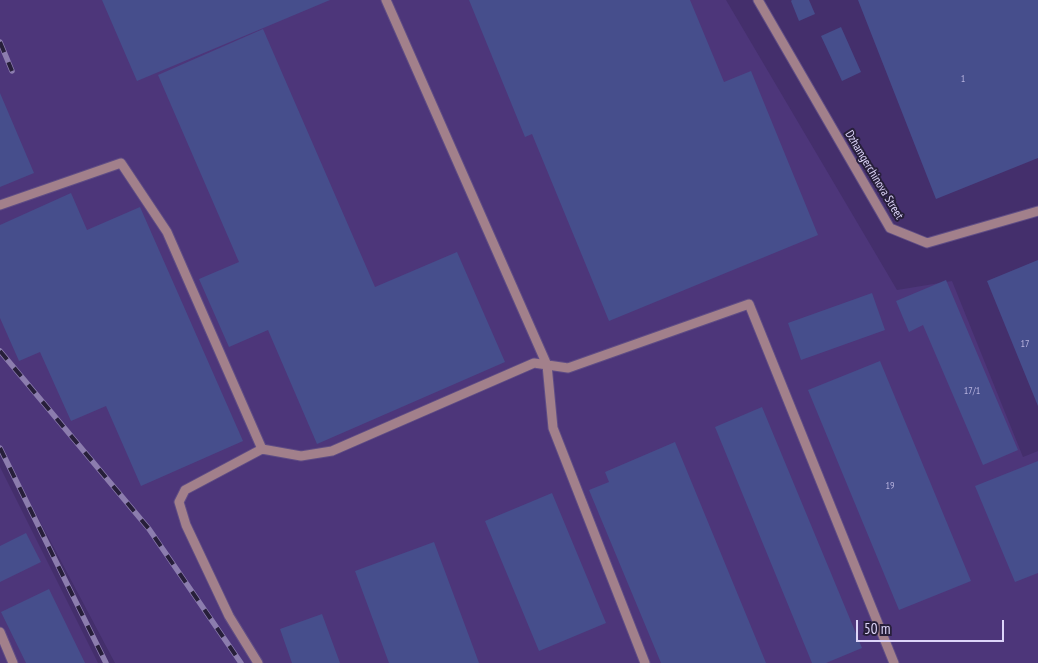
<!DOCTYPE html>
<style>
body{margin:0}
#map{position:relative;width:1038px;height:663px;overflow:hidden;background:#442f6c;font-family:"PT Sans Narrow",sans-serif}
canvas{display:block}
.scale{position:absolute;left:856px;top:620px;width:148px;height:22px;box-sizing:border-box;border:2px solid #ddd5f9;border-top:0;padding-left:6px;font-size:15px;line-height:18px;white-space:nowrap;color:#ddd5f9;-webkit-text-stroke:4px #271f3a;paint-order:stroke}
</style>
<div id="map">
<canvas width="1038" height="663"></canvas>
<div class="scale">50 m</div>
</div>
<script>
const g = document.querySelector('canvas').getContext('2d');
g.lineJoin = 'round';
function fill(path, color) { g.fillStyle = color; g.fill(path, 'evenodd'); }
const shape = rows => new Path2D(rows.map(r => 'M' + r).join(''));
function stroke(path, color, width, dash) { g.strokeStyle = color; g.lineWidth = width; g.lineCap = dash ? 'butt' : 'round'; g.setLineDash(dash || []); g.stroke(path); }
function drawText(font, color, halo, rows, align = 'center') {
  g.font = font + ' "PT Sans Narrow",sans-serif'; g.lineWidth = 4; g.setLineDash([]); g.textBaseline = 'middle'; g.strokeStyle = halo; g.fillStyle = color; for (const [text, x, y, turn = 0] of rows) {
    g.save(); g.translate(x, y); g.rotate((+turn || 0) * Math.PI / 180); g.textAlign = isNaN(turn) ? turn : align; if (halo) g.strokeText(text, 0, 0); g.fillText(text, 0, 0); g.restore();
  }
}
const built = shape([
 [0,0,726,0,897,290,952,281,1023,457,1038,451,1038,663,115,663,0,446],
 [0,467,98,663,0,663]
]);
const building = shape([
 [102,0,330,0,137,81],
 [469,0,690,0,724,82,751,71,818,235,609,321,532,134,525,137],
 [792,0,809,0,815,14,799,21,791,1],
 [858,0,1038,0,1038,158,936,199],
 [841,27,861,72,842,81,821,36],
 [263,29,375,287,457,252,505,362,317,444,268,330,229,347,199,279,239,262,158,75],
 [0,93,34,173,0,187],
 [71,193,87,230,140,207,243,441,141,486,106,406,71,421,40,352,19,361,0,318,0,225],
 [1038,260,1038,406,987,281],
 [946,280,1018,450,983,465,923,325,909,332,896,301],
 [872,293,885,330,801,360,788,323],
 [880,361,971,581,899,610,808,390],
 [762,407,862,648,826,663,812,663,715,427],
 [675,442,766,663,661,663,589,490,609,482,605,472],
 [1038,461,1038,573,1015,582,975,486],
 [552,493,606,623,539,651,485,521],
 [26,533,41,562,0,582,0,546],
 [434,542,479,663,389,663,355,571],
 [49,589,85,663,26,663,1,612],
 [322,614,340,663,292,663,280,629]
]);
const minor = shape([
 [386,0,547,365,553,428,645,663],
 [758,0,890,228,927,243,1038,211],
 [0,205,121,163,167,232,262,449,301,456,332,451,534,363,568,368,749,304,894,663],
 [0,632,13,663],
 [258,663,229,616,186,525,179,502,185,490,262,449]
]);
const rail = shape([
 [0,42,12,71],
 [0,351,149,529,241,663],
 [0,448,106,663]
]);
const numberNames = [
 ["1",963,79],
 ["17",1025,344],
 ["17/1",972,391],
 ["19",890,486]
];
const streetNames = [
 ["Dzhamgerchinova Street",874,175,59]
];
fill(built, '#4d367a');
fill(building, '#464e8c');
stroke(minor, '#604d85', 11);
stroke(minor, '#a2808b', 9);
stroke(rail, '#8c7dae', 5.5);
stroke(rail, '#271f3a', 4, [11]);
drawText('10px', '#b7b3de', null, numberNames);
drawText('12px', '#ddd5f9', '#271f3a', streetNames);
</script>
